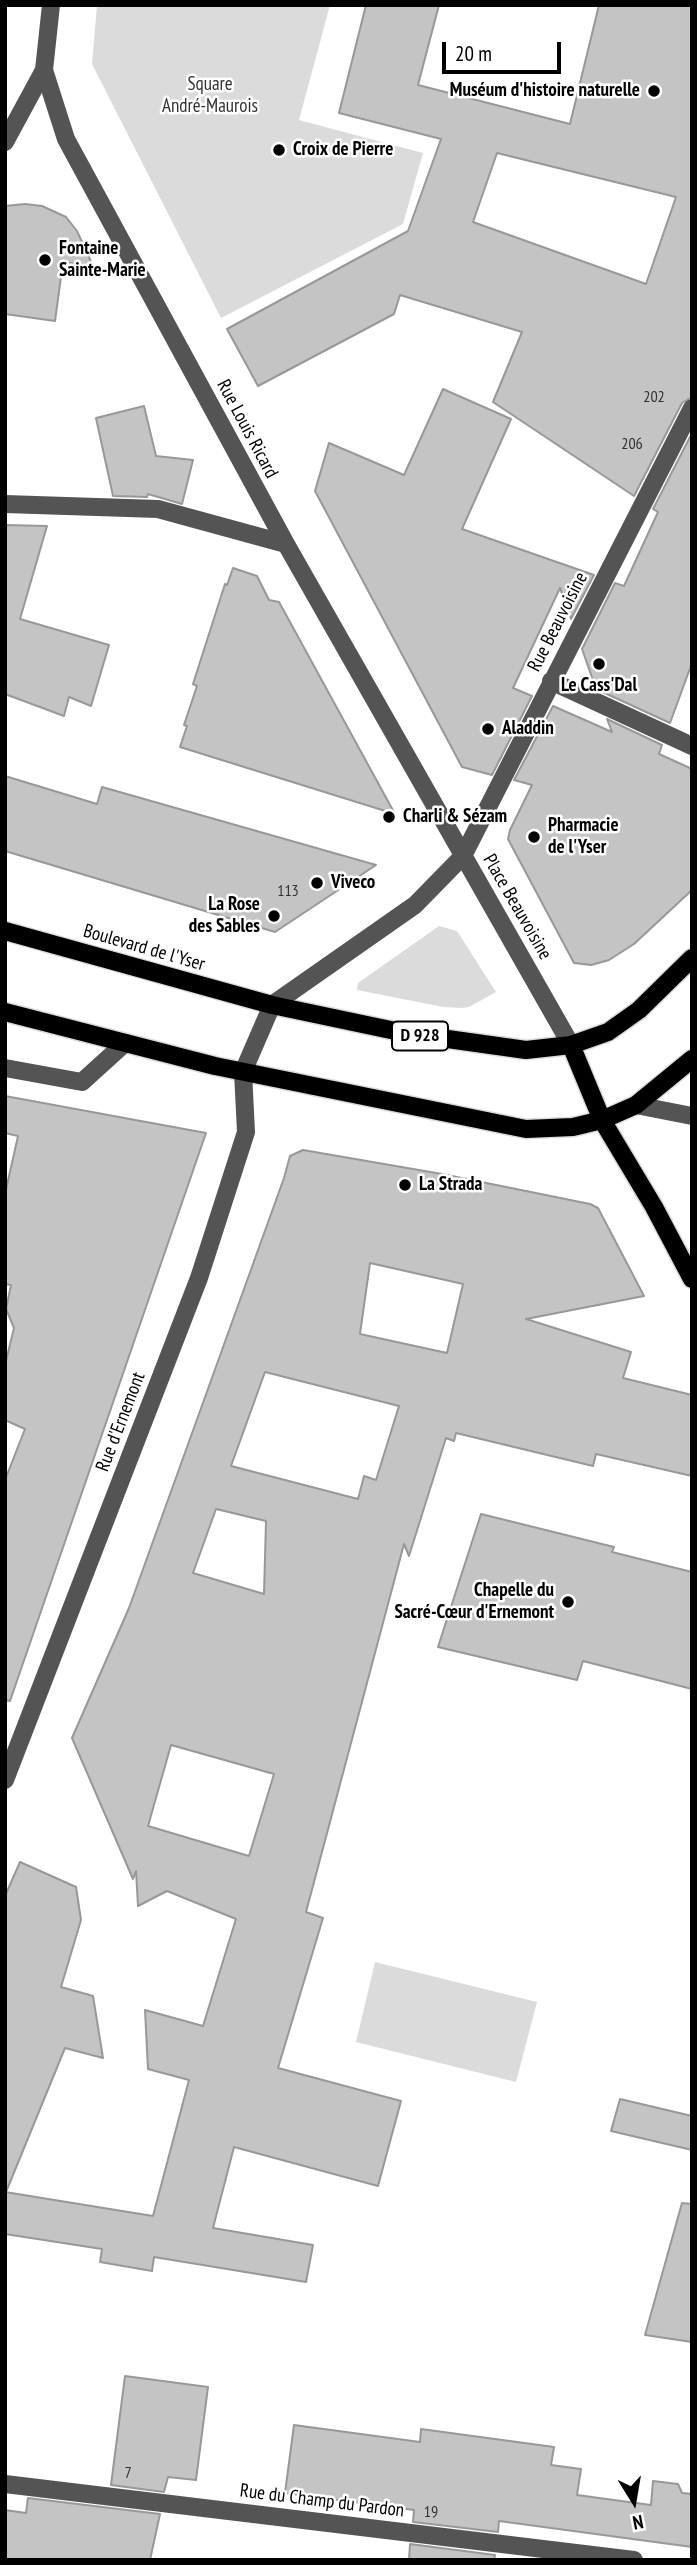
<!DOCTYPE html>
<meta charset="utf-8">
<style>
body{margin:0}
#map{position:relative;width:697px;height:2565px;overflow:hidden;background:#fff;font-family:"PT Sans Narrow",sans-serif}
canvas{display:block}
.frame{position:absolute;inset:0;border:7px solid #000;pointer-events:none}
.north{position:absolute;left:599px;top:2467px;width:70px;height:70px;-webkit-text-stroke:5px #fff;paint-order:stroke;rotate:169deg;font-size:19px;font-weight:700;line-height:28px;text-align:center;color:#000}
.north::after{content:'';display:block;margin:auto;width:24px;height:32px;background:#000;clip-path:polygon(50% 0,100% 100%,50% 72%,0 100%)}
.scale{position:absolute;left:442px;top:42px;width:119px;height:32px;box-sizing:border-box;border:4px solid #000;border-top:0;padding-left:9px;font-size:21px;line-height:24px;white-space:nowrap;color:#000;-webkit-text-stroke:5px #fff;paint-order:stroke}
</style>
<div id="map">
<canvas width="697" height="2565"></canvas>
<div class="frame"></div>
<div class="north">N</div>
<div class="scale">20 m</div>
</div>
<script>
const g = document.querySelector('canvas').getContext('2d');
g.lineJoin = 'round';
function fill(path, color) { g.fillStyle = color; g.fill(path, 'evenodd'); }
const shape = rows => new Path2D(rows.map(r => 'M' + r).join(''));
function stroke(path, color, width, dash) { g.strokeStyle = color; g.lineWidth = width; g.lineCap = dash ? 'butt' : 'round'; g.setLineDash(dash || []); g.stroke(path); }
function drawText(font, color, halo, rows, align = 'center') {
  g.font = font + ' "PT Sans Narrow",sans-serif'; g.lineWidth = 5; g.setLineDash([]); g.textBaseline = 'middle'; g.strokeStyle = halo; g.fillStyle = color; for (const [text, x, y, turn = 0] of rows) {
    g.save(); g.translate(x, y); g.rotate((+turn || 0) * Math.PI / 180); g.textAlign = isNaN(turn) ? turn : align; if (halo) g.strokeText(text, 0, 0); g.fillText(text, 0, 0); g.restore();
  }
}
const green = shape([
 [97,5,330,5,299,120,423,153,403,224,221,318,92,64],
 [439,926,457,931,496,992,469,1007,462,1008,443,1007,357,990,358,983],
 [375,1962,537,2002,516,2082,356,2042]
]);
const building = shape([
 [366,5,439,5,418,85,570,124,599,5,692,5,692,397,682,403,634,496,493,402,522,332,400,295,394,314,258,386,227,329,408,231,441,139,339,113,366,5],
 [497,153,676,197,646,284,473,222,497,153],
 [25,204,42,206,66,217,77,231,93,266,63,262,55,321,5,314,5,206,25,204],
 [443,389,511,419,462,529,594,575,571,619,560,588,513,688,532,696,492,775,462,767,315,491,329,443,404,475,443,389],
 [144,406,156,456,193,460,182,504,148,494,147,497,113,496,96,418,144,406],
 [692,433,692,663,670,723,596,689,582,649,615,583,624,586,658,512,653,509,692,433],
 [5,525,47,526,20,619,109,645,91,706,69,697,64,716,5,694,5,525],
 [233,568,257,576,269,600,279,602,395,814,180,747,187,726,184,725,197,686,193,684,225,584,227,585,233,568],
 [553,706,612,732,607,719,662,745,659,754,692,769,692,890,634,944,609,960,591,965,574,963,508,839,510,830,532,785,514,780,553,706],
 [5,776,97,804,102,787,376,865,275,932,5,851,5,776],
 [5,1096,206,1133,10,1701,5,1700,5,1480,25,1429,5,1420,5,1365,14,1328,6,1309,11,1285,5,1284,5,1194,18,1136,5,1133,5,1096],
 [303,1150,442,1174,590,1204,598,1208,644,1296,526,1319,631,1352,623,1378,692,1395,692,1476,596,1454,593,1466,456,1433,454,1441,446,1438,409,1556,404,1544,306,1912,323,1918,278,2068,401,2101,378,2186,234,2147,213,2228,313,2245,306,2282,154,2257,152,2271,100,2262,102,2249,5,2234,5,2192,153,2216,189,2080,148,2069,145,2010,203,2026,236,1919,167,1891,138,1906,136,1871,133,1879,72,1738,129,1608,284,1178,290,1156,303,1150],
 [370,1263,463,1284,447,1353,360,1334,370,1263],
 [265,1372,399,1406,376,1480,364,1476,358,1499,231,1466,265,1372],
 [216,1509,266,1521,264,1594,193,1573,216,1509],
 [171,1745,274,1774,249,1856,148,1826,171,1745],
 [481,1514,614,1547,612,1552,692,1572,692,1689,583,1661,577,1680,438,1647,481,1514],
 [20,1862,76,1887,81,1920,61,1987,93,1996,103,2058,65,2048,6,2192,5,1896,20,1862],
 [620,2099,692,2116,692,2150,611,2131,620,2099],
 [682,2203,692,2204,692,2342,645,2335,682,2203],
 [125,2376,208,2387,196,2480,168,2477,164,2492,111,2485,125,2376],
 [294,2425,420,2442,421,2429,554,2447,551,2465,581,2469,577,2495,651,2505,653,2481,678,2484,682,2493,692,2494,692,2547,499,2521,498,2532,413,2522,414,2510,285,2493,294,2425],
 [28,2498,160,2514,150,2560,5,2560,5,2510,26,2513,28,2498],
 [410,2544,495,2555,494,2560,409,2560,410,2544]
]);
const minor = shape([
 [51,5,44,70,66,139,286,544,571,1045],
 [5,142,44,70],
 [5,504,158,509,286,544],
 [551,681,692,746],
 [5,1068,82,1082,125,1043],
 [636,1105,692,1116],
 [5,1780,199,1278,246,1132,243,1072,272,1005,415,905,463,856,692,408],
 [5,2484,634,2560]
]);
const major = shape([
 [5,931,272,1005,405,1033,526,1050,571,1045,608,1032,639,1010,692,958],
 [5,1012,215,1066,526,1129,573,1127,602,1120,636,1105,692,1059],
 [571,1045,602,1120,654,1207,692,1279]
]);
const markers = [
 [654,91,7,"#000"],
 [279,150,7,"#000"],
 [45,260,7,"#000"],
 [599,664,7,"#000"],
 [488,729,7,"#000"],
 [389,817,7,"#000"],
 [534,837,7,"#000"],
 [317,883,7,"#000"],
 [274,916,7,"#000"],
 [405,1185,7,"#000"],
 [568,1602,7,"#000"]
];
const numberNames = [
 ["202",654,397],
 ["206",632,444],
 ["113",288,891],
 ["7",128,2473],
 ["19",431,2512]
];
const shields = [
 [420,1036,56]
];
const shieldNames = [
 ["D 928",420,1036]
];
const parkNames = [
 ["Square",210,85],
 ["André-Maurois",210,107]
];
const poiNames = [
 ["Muséum d'histoire naturelle",640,91,"right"],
 ["Croix de Pierre",293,150],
 ["Fontaine",59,249],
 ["Sainte-Marie",59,271],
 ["Le Cass'Dal",599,686,"center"],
 ["Aladdin",502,729],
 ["Charli & Sézam",403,817],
 ["Pharmacie",548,826],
 ["de l'Yser",548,848],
 ["Viveco",331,883],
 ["La Rose",260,905,"right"],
 ["des Sables",260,927,"right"],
 ["La Strada",419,1185],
 ["Chapelle du",554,1591,"right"],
 ["Sacré-Cœur d'Ernemont",554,1613,"right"]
];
const streetNames = [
 ["Rue Louis Ricard",247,429,62],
 ["Rue Beauvoisine",558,622,-63],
 ["Place Beauvoisine",517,907,60],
 ["Boulevard de l'Yser",144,948,16],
 ["Rue d'Ernemont",121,1422,-69],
 ["Rue du Champ du Pardon",322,2501,7]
];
fill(green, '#dbdbdb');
fill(building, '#c4c4c4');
stroke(building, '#989898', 2);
stroke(major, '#dbdbdb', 21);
stroke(minor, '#545454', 18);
stroke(major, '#000', 18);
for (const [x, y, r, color] of markers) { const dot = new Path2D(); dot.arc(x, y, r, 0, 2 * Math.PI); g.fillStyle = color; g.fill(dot); stroke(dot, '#fff', 2.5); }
drawText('16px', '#313131', null, numberNames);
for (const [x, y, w] of shields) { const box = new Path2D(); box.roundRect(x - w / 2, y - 14.5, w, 29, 5); g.fillStyle = '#fff'; g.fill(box); stroke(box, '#000', 2); }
drawText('bold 18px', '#000', null, shieldNames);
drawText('19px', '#323232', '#fff', parkNames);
drawText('bold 19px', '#000', '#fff', poiNames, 'left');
drawText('19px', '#000', '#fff', streetNames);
</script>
